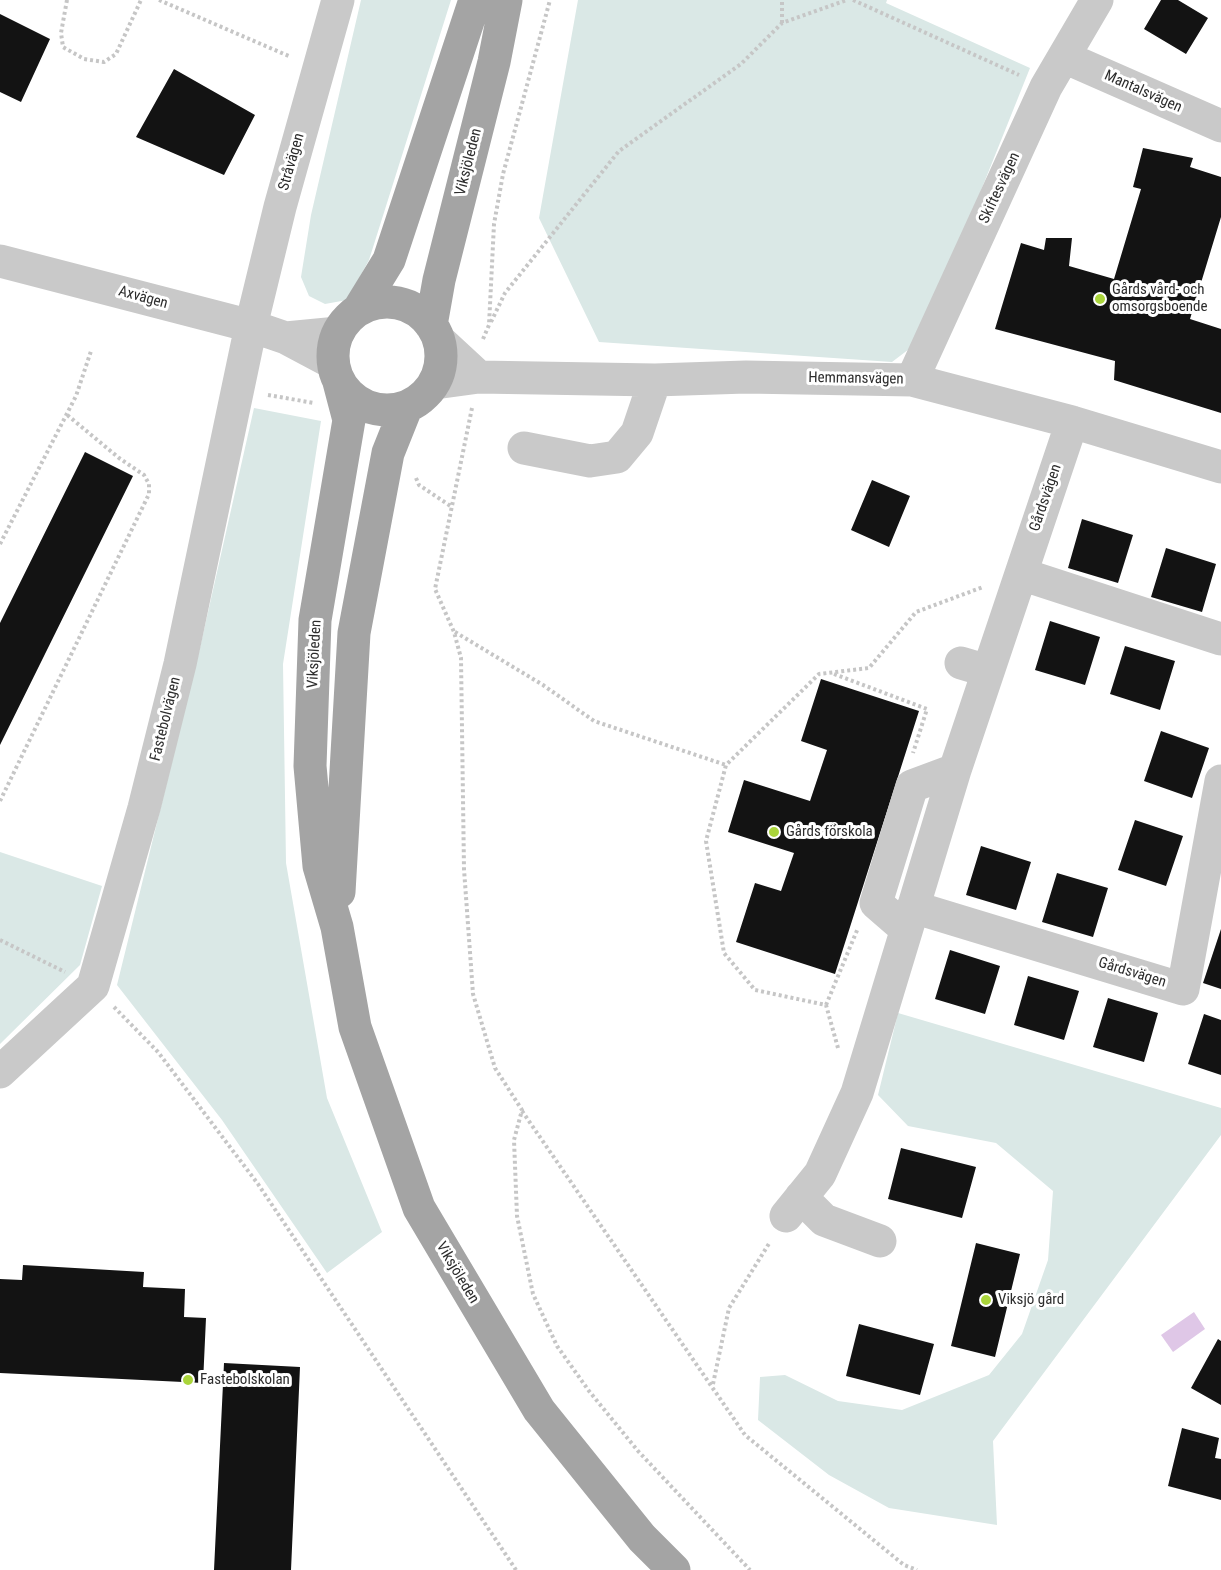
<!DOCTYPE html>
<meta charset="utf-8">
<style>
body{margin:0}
canvas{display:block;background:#fff}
</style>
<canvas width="1221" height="1570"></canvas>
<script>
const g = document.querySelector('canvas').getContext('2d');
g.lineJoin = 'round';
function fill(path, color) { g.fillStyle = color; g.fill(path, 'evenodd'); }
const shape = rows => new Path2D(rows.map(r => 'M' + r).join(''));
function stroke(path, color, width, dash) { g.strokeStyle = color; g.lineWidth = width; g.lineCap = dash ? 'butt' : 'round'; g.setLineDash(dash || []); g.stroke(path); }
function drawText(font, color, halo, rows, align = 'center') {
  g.font = font + ' "Roboto Condensed",sans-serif'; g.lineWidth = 6; g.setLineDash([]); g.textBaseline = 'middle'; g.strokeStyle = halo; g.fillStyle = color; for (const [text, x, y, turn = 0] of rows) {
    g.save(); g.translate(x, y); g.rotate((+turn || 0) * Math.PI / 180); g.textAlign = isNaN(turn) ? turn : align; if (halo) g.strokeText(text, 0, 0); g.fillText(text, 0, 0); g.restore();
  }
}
const green = shape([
 [361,0,451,0,369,260,347,300,325,304,309,296,301,277,311,215],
 [578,0,887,0,886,3,1030,68,921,340,892,362,599,342,539,218],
 [254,408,321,421,283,664,286,863,327,1098,382,1232,327,1273,222,1120,117,985,199,652],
 [0,852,102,886,80,965,0,1044],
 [898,1013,1221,1108,1221,1135,993,1441,997,1525,889,1508,829,1475,758,1420,760,1377,785,1375,838,1401,902,1410,989,1375,1022,1334,1048,1260,1053,1191,996,1143,908,1126,878,1095]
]);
const water = shape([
 [1194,1312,1205,1329,1173,1352,1161,1335]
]);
const building = shape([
 [1161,0,1178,0,1208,18,1186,54,1144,29],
 [0,14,50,39,21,102,0,92],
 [174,69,255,115,224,175,136,137],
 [1143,148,1193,158,1190,167,1221,177,1221,217,1190,319,1221,329,1221,413,1114,380,1115,361,995,329,1021,243,1044,250,1046,238,1072,238,1069,266,1114,279,1141,189,1133,187],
 [85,452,133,476,0,745,0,623],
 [872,480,910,496,889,547,851,530],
 [1082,519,1133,535,1118,583,1068,568],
 [1166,548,1216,564,1202,612,1151,597],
 [1050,621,1100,637,1085,685,1035,670],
 [1125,646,1175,661,1160,710,1110,694],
 [821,679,919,711,835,974,736,942,755,883,781,891,794,853,728,832,744,780,810,801,827,750,801,741],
 [1161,731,1209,748,1192,798,1144,781],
 [1135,820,1183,836,1166,886,1118,870],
 [981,846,1031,862,1016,910,966,895],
 [1057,873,1108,888,1093,937,1042,922],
 [1221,929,1221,989,1203,983],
 [950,950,1000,966,985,1014,935,999],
 [1028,976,1079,991,1064,1040,1014,1025],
 [1108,998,1158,1013,1144,1062,1093,1047],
 [1204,1014,1221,1020,1221,1075,1188,1064],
 [901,1148,976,1167,962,1218,888,1199],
 [976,1243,1020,1254,995,1357,951,1346],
 [23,1265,144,1272,143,1287,185,1289,184,1317,206,1318,203,1383,0,1373,0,1279,22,1280],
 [859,1324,934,1344,920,1395,846,1376],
 [1218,1339,1221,1341,1221,1405,1191,1388],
 [224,1363,300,1367,291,1570,214,1570],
 [1182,1428,1219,1438,1215,1458,1221,1459,1221,1500,1168,1486]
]);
const path = shape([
 [67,0,61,33,63,47,84,59,104,62,116,54,141,0],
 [159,0,291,57],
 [853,0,1019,75],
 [782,23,782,0],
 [491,322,505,293,619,151,741,64,782,23,847,0],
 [483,339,489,325,494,224,503,174,550,0],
 [268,395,314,403],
 [472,408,435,589,454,632,461,658,464,869,473,994,495,1068,522,1110,514,1140,517,1216,533,1294,557,1346,589,1391,638,1451,750,1570],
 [416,478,419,485,452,507],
 [0,544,76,396,91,351],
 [455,632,543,685,594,721,726,765],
 [834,674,927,709,913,753],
 [0,801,149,494,149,484,144,475,119,458,66,414],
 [0,940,65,972],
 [826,1005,858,928],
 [114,1007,158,1052,258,1184,516,1570],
 [838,1048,826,1005,755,990,724,953,706,841,726,765,819,674,869,668,916,612,983,587],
 [522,1111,745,1435,904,1565,917,1570],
 [713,1384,729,1308,770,1242]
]);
const minor = shape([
 [1064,57,1221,126],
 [0,261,251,326,286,338,333,363],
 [286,338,338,333],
 [439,340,479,377],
 [912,380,1046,87,1097,0],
 [435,383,479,377,655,380,746,377,912,380,1072,422,1221,467],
 [524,448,590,461,617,457,637,433,655,380],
 [1021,574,1221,639],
 [961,663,988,671],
 [913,907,1183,989,1221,781],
 [906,929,876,903,912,786,955,770],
 [0,1072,93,986,144,808,180,664,251,326,280,207,338,0],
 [801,1197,824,1220,880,1241],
 [786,1216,820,1174,857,1093,955,770,1072,422]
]);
const major = shape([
 '333 356a54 54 0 1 1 108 0a54 54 0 1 1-108 0Z',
 [359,309,389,260,475,0],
 [431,325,439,280,494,62,506,0],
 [339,382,349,420,315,620,310,766,319,866,337,927,355,1027,419,1208,539,1410,642,1538,674,1570],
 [339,892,354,633,388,453,406,408]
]);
const markers = [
 [1100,299,6,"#aad53b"],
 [774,832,6,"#aad53b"],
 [986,1300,6,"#aad53b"],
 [188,1380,6,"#aad53b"]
];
const streetNames = [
 ["Mantalsvägen",1143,92,24],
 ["Stråvägen",292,162,-74],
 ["Viksjöleden",469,162,-76],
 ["Skiftesvägen",1000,188,-65],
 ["Axvägen",143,298,15],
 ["Hemmansvägen",856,379,1],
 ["Gårdsvägen",1046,498,-71],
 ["Viksjöleden",315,654,-87],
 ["Fastebolvägen",166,719,-76],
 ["Gårdsvägen",1132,973,17],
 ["Viksjöleden",457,1273,59]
];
const poiNames = [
 ["Gårds vård- och",1112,290],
 ["omsorgsboende",1112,307],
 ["Gårds förskola",786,832],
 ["Viksjö gård",998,1300],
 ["Fastebolskolan",200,1380]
];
fill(green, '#dae8e6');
fill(water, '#dfc7e7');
fill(building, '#131313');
stroke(path, '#c6c6c6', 4, [3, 3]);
stroke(minor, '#c9c9c9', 33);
stroke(major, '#a4a4a4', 33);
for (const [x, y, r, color] of markers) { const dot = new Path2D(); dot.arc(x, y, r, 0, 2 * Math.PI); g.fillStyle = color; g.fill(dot); stroke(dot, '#fff', 2); }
drawText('15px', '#2c2c2c', '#fff', streetNames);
drawText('15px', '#2c2c2c', '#fff', poiNames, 'left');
</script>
